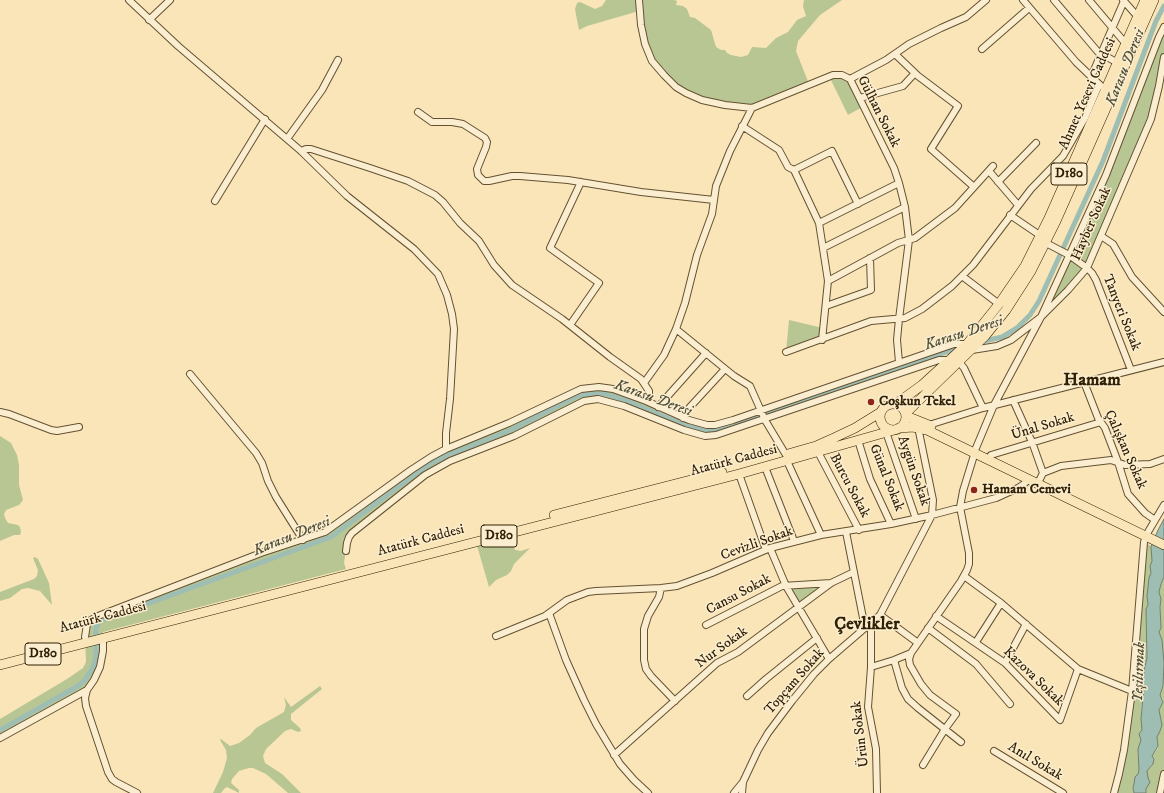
<!DOCTYPE html>
<meta charset="utf-8">
<style>
body{margin:0}
canvas{display:block;background:#f9e5b7}
</style>
<canvas width="1164" height="793"></canvas>
<script>
const g = document.querySelector('canvas').getContext('2d');
g.lineJoin = 'round';
function fill(path, color) { g.fillStyle = color; g.fill(path, 'evenodd'); }
const shape = rows => new Path2D(rows.map(r => 'M' + r).join(''));
function stroke(path, color, width, dash) { g.strokeStyle = color; g.lineWidth = width; g.lineCap = dash ? 'butt' : 'round'; g.setLineDash(dash || []); g.stroke(path); }
function drawText(font, color, halo, rows, align = 'center') {
  g.font = font + ' "IM FELL DW Pica",serif'; g.lineWidth = 3; g.setLineDash([]); g.textBaseline = 'middle'; g.strokeStyle = halo; g.fillStyle = color; for (const [text, x, y, turn = 0] of rows) {
    g.save(); g.translate(x, y); g.rotate((+turn || 0) * Math.PI / 180); g.textAlign = isNaN(turn) ? turn : align; if (halo) g.strokeText(text, 0, 0); g.fillText(text, 0, 0); g.restore();
  }
}
const green = shape([
 [606,0,674,0,677,1,676,5,683,6,687,9,690,17,695,18,711,30,716,47,721,50,725,50,727,53,731,55,741,57,748,55,752,47,766,48,776,38,788,32,797,20,806,16,803,6,804,0,842,0,820,15,798,41,796,51,809,84,759,105,733,106,686,93,652,61,639,11,587,26,579,30,575,9,577,3,580,2,595,9,602,6],
 [1164,27,1164,57,1155,105,1087,268,1041,317,1099,191],
 [829,76,846,76,864,106,848,115],
 [789,320,823,328,822,340,786,352],
 [599,387,660,408,655,418,624,406,588,400,437,468,355,530,347,543,344,563,346,569,103,632,103,651,91,685,0,738,0,719,67,679,83,668,86,662,85,637,92,618,325,532,418,465,566,395],
 [0,436,11,443,17,455,19,465,19,485,23,500,19,505,6,510,4,514,5,518,8,523,18,525,20,527,21,532,20,535,14,535,0,541],
 [510,533,515,550,521,551,530,548,514,564,511,571,507,575,496,580,489,587,476,542],
 [1144,542,1151,546,1153,558,1147,596,1148,605,1146,609,1147,658,1144,670,1143,697,1141,712,1142,730,1139,734,1141,740,1138,749,1139,770,1133,787,1134,793,1114,793,1124,750],
 [35,557,38,559,49,583,52,605,40,591,28,588,22,589,10,598,0,601,0,592,34,579,37,576,38,570,33,558],
 [1164,577,1164,663,1162,640,1159,632,1161,628,1160,607,1161,599,1159,592,1161,584],
 [831,583,799,606,786,586],
 [1164,668,1164,774,1160,793,1146,793,1147,771,1152,766,1154,759,1152,756,1158,748,1157,737,1162,722,1160,717,1159,710,1163,699,1160,695,1163,686],
 [320,686,322,689,291,714,291,720,300,728,301,731,298,732,291,729,285,731,266,749,263,756,265,763,282,774,301,793,288,793,266,774,253,768,249,768,239,771,232,779,231,783,239,790,239,793,227,787,224,789,221,793,213,793,223,772,227,758,226,750,220,740,221,739,230,746,239,743,250,735,256,728,284,712,286,705,284,697,291,707]
]);
const water = shape([
 [1164,519,1164,577,1161,584,1159,592,1161,599,1160,607,1161,628,1159,632,1162,640,1164,663,1163,686,1160,695,1163,702,1159,710,1162,725,1160,731,1157,737,1158,746,1152,756,1154,759,1153,764,1147,771,1148,778,1150,782,1146,789,1146,793,1134,793,1133,787,1134,784,1135,777,1138,774,1139,770,1138,749,1141,740,1139,734,1142,730,1141,719,1143,697,1144,670,1147,658,1146,609,1148,605,1147,596,1149,578,1151,573,1150,566,1152,561,1151,547,1158,530,1164,519]
]);
const canal = shape([
 [980,342,1002,337,1017,328,1030,315,1039,301,1103,161,1156,21,1164,6],
 [0,730,78,686,85,680,92,669,95,662,96,656,96,627,100,621,331,537,414,475,434,462,448,455,511,430,577,396,594,393,606,394,627,401,687,426,706,431,716,430,735,425,961,347]
]);
const minor = shape([
 [129,0,178,46,301,151,347,196,414,249,438,274,447,295,452,314,454,329,450,399,446,433,446,449],
 [639,0,641,25,645,44,652,61,664,75,676,87,686,93,702,100,725,105,752,108,833,75,842,75,850,79,894,168,899,183,905,207,909,240,899,319,897,340,899,362],
 [1023,0,1076,62,1101,86],
 [1054,0,1098,52,1118,63],
 [1089,0,1126,44],
 [1123,0,1138,17],
 [149,20,170,0],
 [982,49,1029,8],
 [895,54,918,76,958,106,931,149,974,187],
 [1091,77,1124,1],
 [850,79,886,60,909,44,941,28,966,17,986,0],
 [860,98,903,86,915,73],
 [418,112,432,122,452,122,463,124,485,138,487,142,486,147,477,169,478,175,484,181,489,181,512,176,520,176,568,180,641,192,714,200,712,214,697,255,685,303,676,329,664,355,644,383],
 [742,126,779,150,788,167,794,170,819,223,828,281,822,340],
 [287,139,322,90,338,60],
 [301,151,306,149,311,149,370,168,408,181,435,195,443,202,460,223,479,241,494,265,512,285,562,319,610,357,641,379,649,391,649,394,646,401],
 [794,170,832,151,858,204],
 [989,171,1018,205],
 [998,182,1036,143],
 [714,200,716,186,730,151,752,108],
 [215,201,265,119],
 [1010,215,1041,236],
 [819,223,899,183],
 [1101,236,1113,244,1132,277,1164,312],
 [1046,243,1069,255,1087,268,1092,273,1096,280,1131,370],
 [823,248,905,207],
 [962,276,999,304],
 [828,281,898,243,915,238,955,208,993,166],
 [826,306,871,290,870,258],
 [570,325,599,283,550,248,581,182],
 [676,329,734,376,750,386,765,420,786,455],
 [972,350,997,346,1011,340,1041,317,1106,175,1159,37,1164,27],
 [786,352,871,321,905,318,922,309,952,286,973,265,1031,189,1063,156,1085,118,1099,85],
 [959,362,964,368,983,408],
 [190,374,256,453,262,463,268,481,276,497,303,540],
 [1084,382,1098,418,1105,428,1118,462,1128,494,1145,513,1155,520],
 [1013,400,1032,442,1043,473],
 [658,407,706,353],
 [0,412,9,414,51,430,57,431,79,427],
 [683,418,690,407,725,369],
 [929,425,983,408,1164,362],
 [886,432,916,519],
 [858,440,870,479,891,524],
 [976,448,994,405,1041,317,1068,290,1087,268,1151,119,1159,86,1164,57],
 [818,452,859,530],
 [991,455,1101,422],
 [787,461,821,535],
 [765,467,794,541],
 [739,474,766,550],
 [1038,483,1043,473,1061,466,1111,460,1125,465,1150,464,1164,459],
 [846,532,865,628],
 [1148,532,1164,505],
 [770,548,786,586,829,659],
 [346,551,347,543,349,537,352,533,425,475,450,461,514,436,584,401,598,399,609,402,624,406,684,430,705,436,716,435,939,360,950,360],
 [964,576,1001,603,1078,669],
 [661,588,659,597,648,616,644,629,644,660,646,669,651,676,675,701],
 [549,613,566,660,584,700,596,724,620,764,634,780,648,793],
 [880,615,918,643],
 [936,616,1005,663,1060,720,1078,669,1132,691],
 [871,624,871,667,868,707,876,749,877,793],
 [706,625,782,586,831,583],
 [928,628,976,664,1010,704],
 [496,636,545,616,567,600,588,592,596,591,661,588,677,586,712,573,770,548,821,535,891,524,932,515,996,498,1018,488,1024,484,1029,479],
 [85,637,87,624,91,620,98,616,261,553,325,532,411,470,431,457,446,449,509,423,581,389,599,387,613,389,646,401,689,420,707,425,715,425,733,420,954,344,967,344],
 [976,642,1001,603],
 [911,653,909,659,910,665,921,684,930,695,956,714,945,729,923,765],
 [894,660,902,688,908,699,918,708,961,742],
 [1005,663,1026,624],
 [871,667,894,660,911,653,961,581,967,570,969,564,969,553,960,507,963,491,975,452],
 [87,690,85,698,86,706,108,772,112,779,116,782,137,793],
 [747,696,766,679,817,638],
 [0,738,87,690,94,680,100,667,103,651,103,638],
 [994,751,1063,793],
 [614,755,717,663,738,652,831,583,854,572],
 [734,793,743,782],
 [742,793,743,782,758,750,768,733,792,701,814,674,829,659,880,615,932,515,933,500,918,427],
 [1114,793,1119,774,1124,750,1132,691,1144,542,1146,536],
 [1160,793,1164,774]
]);
const highway = shape([
 [896,404,922,385,967,344,999,304,1025,266,1049,218,1145,0],
 '880 417a13 13 0 1 1 26 0a13 13 0 1 1-26 0Z',
 [906,413,985,336,1006,310,1031,271,1056,221,1154,0],
 [906,416,931,426],
 [899,428,913,427,927,430,1164,545],
 [788,454,816,446,836,437,855,428,881,412],
 [554,515,722,472],
 [0,665,739,474,894,430]
]);
const markers = [
 [871,402,4,"#8f2418"],
 [974,490,4,"#8f2418"]
];
const shields = [
 [1069,174,36],
 [499,536,36],
 [43,654,36]
];
const shieldNames = [
 ["D180",1069,174],
 ["D180",499,536],
 ["D180",43,654]
];
const streetNames = [
 ["Ahmet Yesevi Caddesi",1088,94,-66],
 ["Gülhan Sokak",878,112,63],
 ["Hayber Sokak",1092,224,-66],
 ["Tanyeri Sokak",1121,313,68],
 ["Ünal Sokak",1043,427,-17],
 ["Çalışkan Sokak",1125,450,66],
 ["Atatürk Caddesi",734,461,-15],
 ["Aygün Sokak",913,471,71],
 ["Günal Sokak",886,478,68],
 ["Burcu Sokak",849,486,62],
 ["Atatürk Caddesi",421,541,-15],
 ["Cevizli Sokak",757,544,-20],
 ["Cansu Sokak",739,595,-28],
 ["Atatürk Caddesi",103,618,-15],
 ["Nur Sokak",722,648,-36],
 ["Kazova Sokak",1033,677,44],
 ["Topçam Sokak",795,682,-49],
 ["Ürün Sokak",861,734,-97],
 ["Anıl Sokak",1035,762,31]
];
const poiNames = [
 ["Coşkun Tekel",879,402],
 ["Hamam Cemevi",982,490]
];
const waterNames = [
 ["Karasu Deresi",1126,68,-68],
 ["Karasu Deresi",964,334,-18],
 ["Karasu Deresi",653,399,20],
 ["Karasu Deresi",292,537,-22],
 ["Yeşilırmak",1140,672,-88]
];
const districtNames = [
 ["Hamam",1092,381],
 ["Çevlikler",867,625]
];
fill(green, '#b8c693');
fill(water, '#9ebeb3');
stroke(water, '#737f6d', 1);
stroke(canal, '#9ebeb3', 5);
stroke(minor, '#645132', 8);
stroke(highway, '#322005', 10);
stroke(minor, '#fbeed0', 6);
stroke(highway, '#f9e5b7', 9);
for (const [x, y, r, color] of markers) { const dot = new Path2D(); dot.arc(x, y, r, 0, 2 * Math.PI); g.fillStyle = color; g.fill(dot); stroke(dot, '#fbeed0', 1.5); }
for (const [x, y, w] of shields) { const box = new Path2D(); box.roundRect(x - w / 2, y - 11, w, 22, 3); g.fillStyle = '#fbeed0'; g.fill(box); stroke(box, '#322005', 1); }
drawText('bold 13px', '#322005', null, shieldNames);
drawText('14px', '#322005', '#fbeed0', streetNames);
drawText('bold 14px', '#322005', '#fbeed0', poiNames, 'left');
drawText('italic 15px', '#524f39', '#fbeed0', waterNames);
drawText('bold 18px', '#322005', '#fbeed0', districtNames);
</script>
